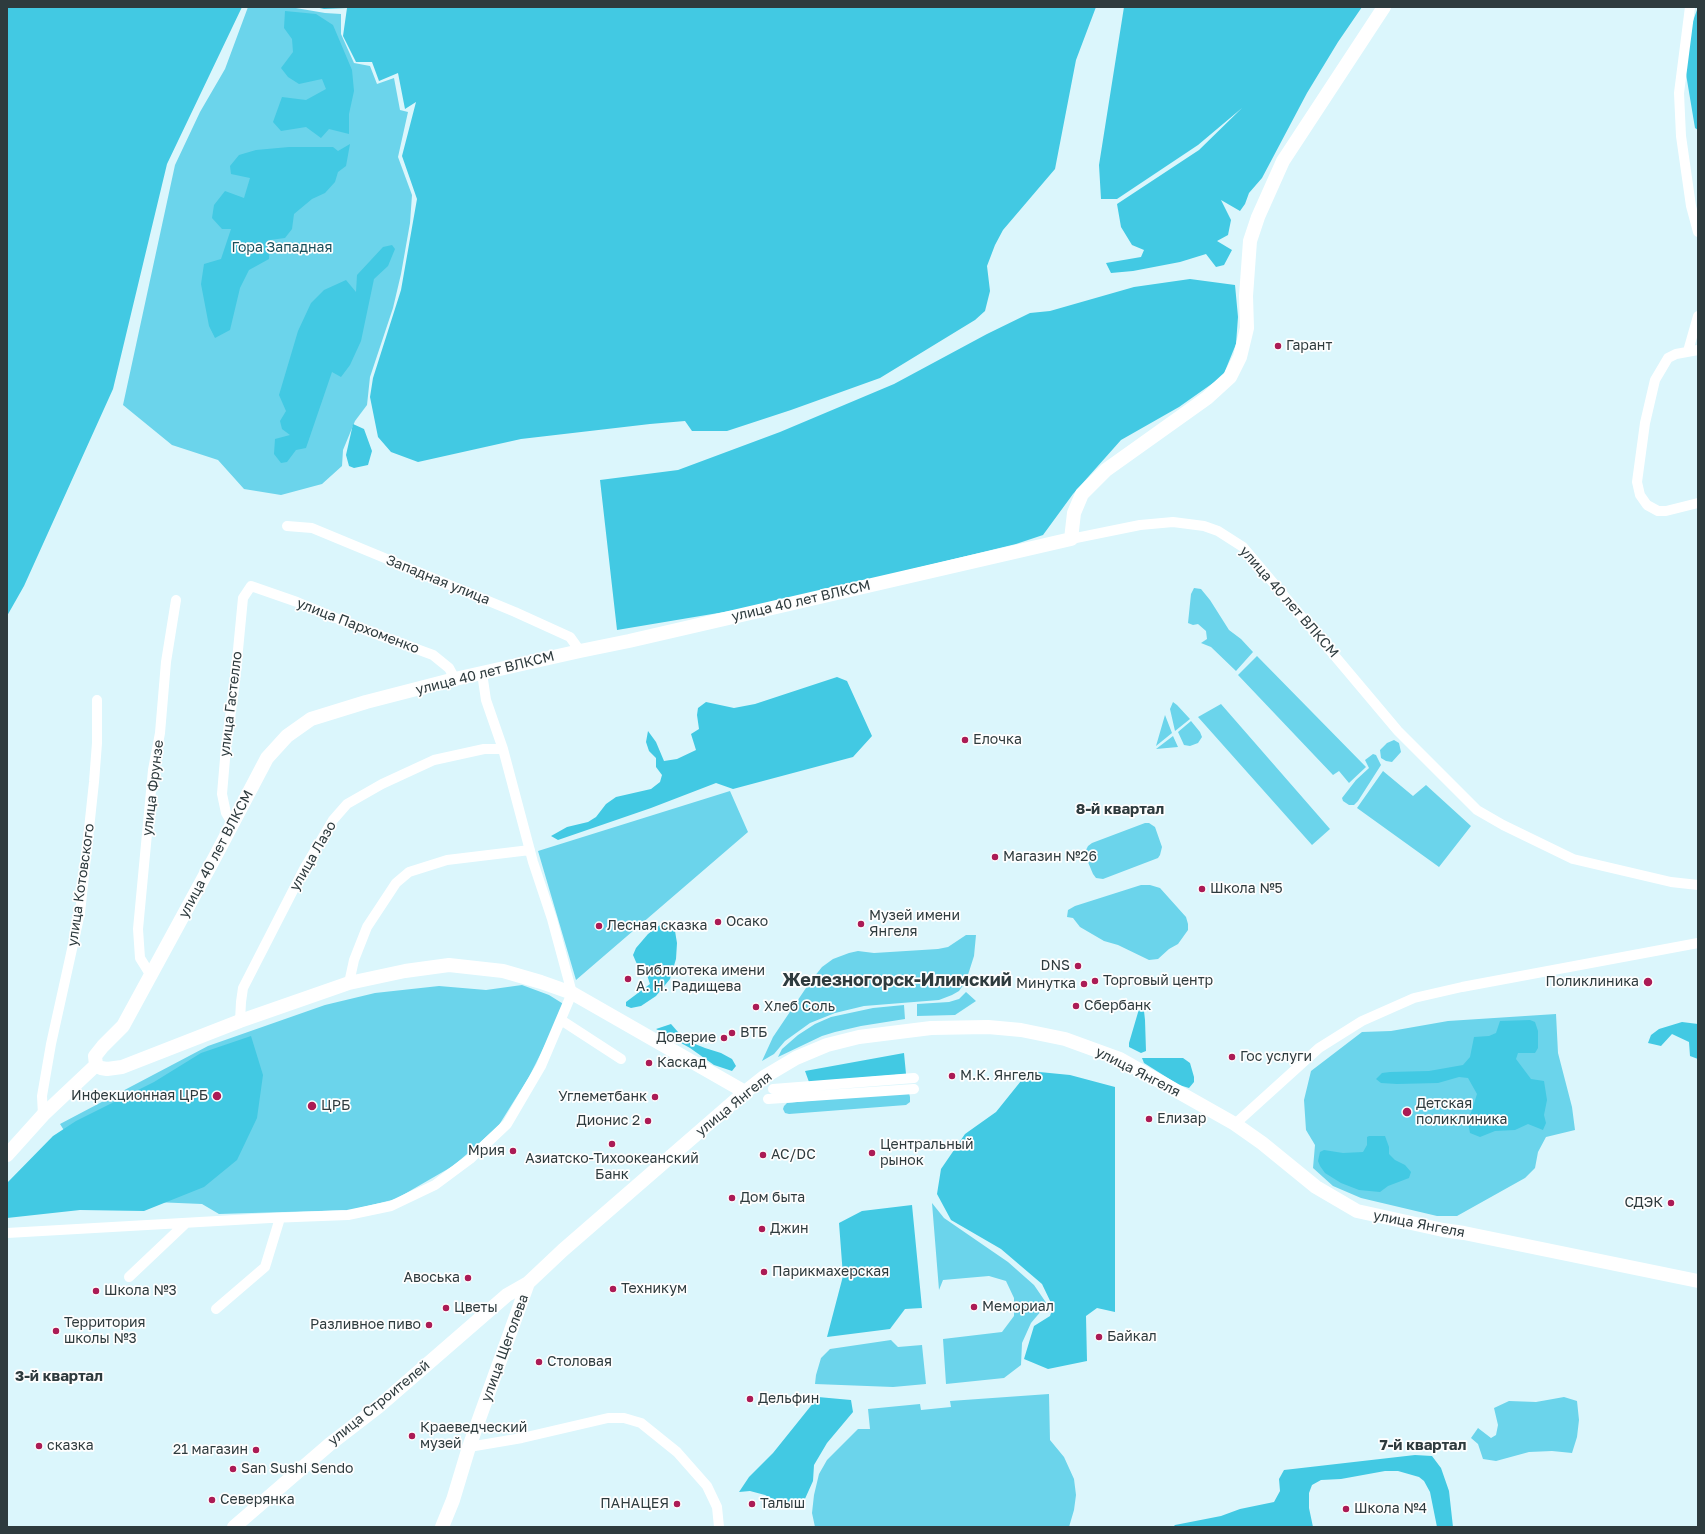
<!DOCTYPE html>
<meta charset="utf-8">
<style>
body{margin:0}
#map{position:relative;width:1705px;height:1534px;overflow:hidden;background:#dbf6fc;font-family:"Golos Text",sans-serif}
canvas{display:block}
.frame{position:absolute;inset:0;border:8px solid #2e3b3e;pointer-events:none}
</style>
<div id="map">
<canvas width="1705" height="1534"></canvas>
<div class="frame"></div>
</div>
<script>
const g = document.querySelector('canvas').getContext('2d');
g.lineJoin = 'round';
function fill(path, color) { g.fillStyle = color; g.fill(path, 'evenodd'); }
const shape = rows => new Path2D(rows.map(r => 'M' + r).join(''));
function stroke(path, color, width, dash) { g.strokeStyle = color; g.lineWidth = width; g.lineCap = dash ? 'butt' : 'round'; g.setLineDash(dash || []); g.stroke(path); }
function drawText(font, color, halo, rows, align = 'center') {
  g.font = font + ' "Golos Text",sans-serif'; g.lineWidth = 3.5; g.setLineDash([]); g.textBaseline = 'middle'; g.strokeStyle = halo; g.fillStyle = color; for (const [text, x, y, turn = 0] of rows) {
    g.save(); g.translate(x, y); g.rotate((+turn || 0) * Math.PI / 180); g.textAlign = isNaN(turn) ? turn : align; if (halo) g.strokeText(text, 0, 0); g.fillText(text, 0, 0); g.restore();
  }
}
const green = shape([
 [248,7,290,7,325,13,341,14,341,34,354,63,370,66,377,84,394,78,400,110,408,112,398,157,412,195,410,223,401,274,393,308,370,377,367,405,355,421,343,450,342,466,322,484,281,495,244,489,218,460,172,445,123,405,175,165,200,112,225,69],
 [1194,588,1201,589,1210,600,1229,630,1241,639,1253,652,1236,671,1211,647,1201,643,1207,639,1206,631,1198,624,1193,625,1188,623,1191,594],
 [1257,656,1366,767,1349,783,1339,771,1333,775,1238,675],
 [1173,702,1177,705,1190,719,1175,731,1170,709],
 [1221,704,1330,829,1312,845,1198,717],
 [1165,715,1172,733,1156,746],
 [1191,721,1200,732,1202,737,1198,743,1190,746,1184,745,1178,732],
 [1173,736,1178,747,1156,749],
 [1394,740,1399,743,1401,752,1392,762,1386,761,1381,758,1380,750,1387,743],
 [1373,754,1376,755,1381,765,1358,801,1354,805,1349,805,1343,801,1342,798,1356,780,1369,768,1365,760],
 [1383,771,1413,796,1426,785,1471,826,1439,867,1357,808],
 [730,791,748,832,576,980,538,851],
 [1145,823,1149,823,1155,827,1162,847,1160,855,1158,858,1103,879,1096,878,1093,874,1085,855,1086,850,1088,846,1092,843],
 [1141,885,1150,885,1160,888,1186,917,1188,924,1188,930,1178,944,1169,949,1158,959,1149,960,1118,945,1104,941,1080,927,1073,918,1067,917,1068,910,1075,906],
 [966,935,976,935,974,956,966,981,959,991,952,995,939,1000,864,1006,835,1013,810,1023,785,1041,774,1054,762,1061,773,1037,810,982,822,967,833,959,849,953,858,951,874,953,938,949,948,947],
 [522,985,549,995,565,1005,529,1077,499,1125,474,1148,453,1166,396,1199,351,1210,219,1214,202,1204,108,1200,60,1124,208,1046,325,1005,375,993,439,986,486,990],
 [966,992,976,1001,955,1015,917,1016,917,1004,949,1002,959,999],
 [904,1005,905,1019,861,1026,835,1032,822,1036,778,1057,782,1049,798,1035,815,1024,831,1017,873,1008],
 [1556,1014,1558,1053,1572,1107,1575,1130,1546,1137,1538,1152,1535,1168,1525,1178,1457,1216,1437,1216,1361,1198,1333,1186,1313,1168,1315,1145,1306,1130,1304,1100,1311,1071,1362,1032,1391,1031,1448,1021],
 [906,1091,909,1093,910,1097,910,1102,906,1105,789,1114,785,1113,783,1109,784,1106,787,1103],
 [932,1203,944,1218,1008,1262,1034,1285,1047,1304,1031,1323,1022,1343,1021,1365,1004,1378,946,1384,943,1339,1002,1332,1014,1316,1014,1298,1006,1281,989,1276,943,1280,939,1290],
 [891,1340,898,1347,922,1345,926,1384,893,1387,815,1384,816,1375,821,1358,830,1349],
 [1049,1394,1050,1440,1064,1457,1074,1479,1076,1495,1074,1510,1069,1527,815,1527,812,1513,814,1495,819,1474,827,1460,858,1429,870,1429,868,1409,920,1404,921,1410,951,1407,950,1401],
 [1564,1397,1577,1401,1579,1420,1577,1437,1572,1453,1552,1451,1529,1452,1496,1461,1483,1459,1478,1444,1471,1438,1478,1428,1491,1438,1496,1435,1498,1425,1494,1408,1509,1401,1536,1402]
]);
const forest = shape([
 [7,7,242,7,167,164,113,389,24,586,7,616],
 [315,7,1096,7,1076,60,1055,169,1003,230,995,245,987,266,990,291,985,311,975,320,880,378,791,410,727,431,692,431,685,421,650,424,521,439,418,462,391,452,378,437,370,397,373,378,401,290,417,199,402,156,416,102,405,109,398,73,379,81,372,62,356,62,343,36,347,8,324,9],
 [1124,7,1362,7,1338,42,1307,93,1262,178,1249,193,1245,204,1240,211,1221,200,1231,220,1228,235,1217,241,1232,250,1224,265,1216,267,1206,254,1180,262,1133,271,1111,273,1106,263,1141,257,1144,250,1132,245,1121,227,1117,204,1199,150,1242,108,1198,145,1117,199,1101,199,1099,165],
 [1698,7,1698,130,1695,128,1684,62,1687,38],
 [285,11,316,14,333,25,352,70,354,91,349,114,349,134,329,129,321,138,306,127,281,131,273,122,282,97,306,100,326,89,322,79,299,84,288,77,281,68,293,52,292,39,284,28],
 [350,144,346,166,338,172,335,182,325,193,312,199,294,214,292,229,285,238,270,240,269,259,249,270,240,288,230,330,215,338,209,326,201,284,204,264,221,259,231,229,222,229,212,218,214,205,225,191,244,198,250,178,231,174,230,166,239,155,256,150,289,147,333,147,338,151],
 [392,245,395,249,388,266,374,279,361,341,350,365,341,377,332,372,306,448,296,450,287,462,281,463,274,454,275,439,290,435,282,429,280,421,286,411,279,395,298,331,311,303,324,290,346,280,356,292,357,275,383,247],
 [1190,279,1235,285,1238,317,1236,344,1223,376,1179,407,1121,440,1073,494,1043,535,1016,544,760,606,617,630,600,480,678,470,780,432,894,384,987,334,1030,313,1050,311,1134,287],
 [353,424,364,429,372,451,368,465,354,468,349,466,346,455],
 [837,677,847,681,872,736,853,757,733,789,716,783,651,808,558,840,551,836,567,827,588,822,596,817,606,804,616,797,651,789,660,782,662,775,656,767,656,758,649,751,646,742,648,731,656,742,664,761,677,759,696,750,691,734,699,729,697,715,698,708,706,702,734,708,755,704],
 [671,924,675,931,677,943,676,959,670,979,656,996,641,1006,631,1008,626,1006,626,1002,650,984,645,969,638,966,636,962,633,955,636,948,648,934,660,925],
 [1139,1009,1144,1011,1145,1020,1146,1051,1141,1053,1129,1047,1129,1043],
 [1530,1020,1535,1022,1538,1031,1538,1048,1535,1053,1518,1053,1516,1059,1531,1079,1544,1081,1547,1100,1544,1115,1546,1123,1543,1130,1528,1124,1515,1130,1495,1131,1480,1137,1470,1133,1468,1122,1477,1094,1468,1078,1459,1077,1438,1083,1397,1084,1381,1083,1376,1079,1382,1073,1390,1072,1429,1071,1463,1065,1470,1057,1474,1037,1489,1036,1496,1033,1500,1021],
 [1682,1022,1698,1024,1698,1059,1690,1056,1689,1042,1672,1034,1661,1046,1648,1043,1651,1035,1659,1029],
 [671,1024,685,1040,705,1048,721,1053,732,1059,736,1066,732,1071,714,1065,690,1048,656,1029],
 [251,1036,263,1075,257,1118,237,1160,204,1187,144,1211,80,1210,7,1218,7,1183,53,1136,76,1121,154,1082,201,1053],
 [904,1053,906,1074,809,1082,805,1071],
 [1142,1058,1183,1058,1190,1063,1194,1077,1194,1082,1189,1088,1179,1085,1144,1063],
 [1029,1071,1070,1075,1115,1087,1115,1312,1097,1308,1086,1316,1087,1361,1048,1369,1024,1359,1034,1326,1050,1316,1053,1307,1042,1284,1001,1249,951,1220,937,1194,941,1169,965,1134,996,1112],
 [1369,1136,1385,1136,1389,1147,1389,1154,1395,1160,1405,1165,1411,1172,1409,1178,1388,1186,1380,1192,1359,1190,1341,1183,1325,1173,1320,1166,1318,1161,1320,1152,1324,1150,1343,1153,1363,1152,1367,1145,1367,1137],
 [912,1205,922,1308,905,1309,890,1329,827,1337,843,1276,839,1223,862,1211],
 [818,1397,851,1400,853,1412,827,1443,814,1465,813,1481,804,1501,791,1504,777,1501,765,1495,750,1491,739,1492,749,1477,773,1453],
 [1415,1455,1432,1456,1441,1468,1449,1491,1453,1527,1437,1527,1430,1492,1424,1481,1419,1477,1398,1471,1385,1471,1341,1479,1321,1480,1312,1485,1309,1493,1309,1508,1313,1527,1173,1527,1175,1525,1221,1516,1240,1509,1274,1502,1280,1491,1279,1479,1284,1470]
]);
const street = shape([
 [1690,7,1679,93,1681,136,1691,206,1698,232],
 [1698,350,1676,354,1668,358,1655,380,1645,423,1637,482,1640,495,1647,505,1658,511,1666,511,1698,503],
 [1688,351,1698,316],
 [287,526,312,528,515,612,570,637,580,651],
 [1071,539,1140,525,1173,522,1204,526,1218,531,1243,547,1398,731,1477,810,1503,825,1573,859,1671,882,1698,885],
 [232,823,226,813,222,794,226,747,235,681,243,598,251,586,297,602,365,630,433,655,449,668,455,679],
 [150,974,140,958,138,929,153,770,160,733,166,662,176,600],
 [349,983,354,960,367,927,396,883,409,872,447,860,530,850],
 [561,1020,621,1059],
 [240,1021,241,1002,243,988,304,869,333,820,347,804,382,784,434,760,484,749,503,749],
 [773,1089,914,1078],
 [768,1099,914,1089],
 [43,1115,42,1096,51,1044,80,913,94,782,97,743,97,700],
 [1235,1124,1319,1048,1362,1021,1414,998,1462,987,1698,943],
 [7,1233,270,1218,348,1215,391,1206,435,1185,470,1159,507,1124,541,1066,572,993,552,919,533,862,503,749,486,700,482,673],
 [129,1277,186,1223],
 [216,1309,265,1267,280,1218],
 [469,1447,522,1438,608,1418,624,1418,641,1423,677,1452,707,1486,717,1507,719,1527]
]);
const secondary = shape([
 [96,1065,101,1068,107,1069,122,1067,240,1021,349,983,405,971,449,965,503,971,541,982,572,993,745,1092],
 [7,1155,43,1115,96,1065,95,1056,103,1046,123,1026,215,857,267,758,287,736,311,719,366,702,455,679,580,651,629,641,1071,539,1074,513,1082,494,1106,470,1207,398,1230,377,1240,357,1247,328,1246,296,1250,241,1258,217,1283,161,1384,7],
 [234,1527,330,1444,378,1407,507,1295,528,1283,563,1250,745,1092,764,1077,796,1058,827,1045,859,1037,931,1028,988,1027,1021,1030,1065,1039,1120,1059,1235,1124,1262,1143,1316,1187,1357,1211,1443,1230,1464,1233,1698,1281],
 [442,1527,453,1500,469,1447,528,1283]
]);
const markers = [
 [1278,346,4,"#ab1b55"],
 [965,740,4,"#ab1b55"],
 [995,857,4,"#ab1b55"],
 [1202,889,4,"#ab1b55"],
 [718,922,4,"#ab1b55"],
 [861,924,4,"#ab1b55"],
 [599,926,4,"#ab1b55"],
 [1078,966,4,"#ab1b55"],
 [628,979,4,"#ab1b55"],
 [1095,981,4,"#ab1b55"],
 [1648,982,5,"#ab1b55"],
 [1084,984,4,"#ab1b55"],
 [1076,1006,4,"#ab1b55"],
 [756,1007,4,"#ab1b55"],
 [732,1033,4,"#ab1b55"],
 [724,1038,4,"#ab1b55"],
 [1232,1057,4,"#ab1b55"],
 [649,1063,4,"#ab1b55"],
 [952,1076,4,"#ab1b55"],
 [217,1096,5,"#ab1b55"],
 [655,1097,4,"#ab1b55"],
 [312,1106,5,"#ab1b55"],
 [1407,1112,5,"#ab1b55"],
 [1149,1119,4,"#ab1b55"],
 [648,1121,4,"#ab1b55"],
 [612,1144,4,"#ab1b55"],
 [513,1151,4,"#ab1b55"],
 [872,1153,4,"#ab1b55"],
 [763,1155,4,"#ab1b55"],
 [732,1198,4,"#ab1b55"],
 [1671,1203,4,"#ab1b55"],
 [762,1229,4,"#ab1b55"],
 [764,1272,4,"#ab1b55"],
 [468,1278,4,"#ab1b55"],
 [613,1289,4,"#ab1b55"],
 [96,1291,4,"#ab1b55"],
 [974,1307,4,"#ab1b55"],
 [446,1308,4,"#ab1b55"],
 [429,1325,4,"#ab1b55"],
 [56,1331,4,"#ab1b55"],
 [1099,1337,4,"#ab1b55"],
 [539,1362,4,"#ab1b55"],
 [750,1399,4,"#ab1b55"],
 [412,1436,4,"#ab1b55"],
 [39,1446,4,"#ab1b55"],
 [256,1450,4,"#ab1b55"],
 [233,1469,4,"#ab1b55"],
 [212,1500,4,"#ab1b55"],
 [677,1504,4,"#ab1b55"],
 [752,1504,4,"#ab1b55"],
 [1346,1509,4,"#ab1b55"]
];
const parkNames = [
 ["Гора Западная",282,248]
];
const poiNames = [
 ["Гарант",1286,346],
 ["Елочка",973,740],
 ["Магазин №26",1003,857],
 ["Школа №5",1210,889],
 ["Музей имени",869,916],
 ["Янгеля",869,932],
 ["Осако",726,922],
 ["Лесная сказка",607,926],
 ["DNS",1070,966,"right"],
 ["Библиотека имени",636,971],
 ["А. Н. Радищева",636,987],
 ["Торговый центр",1103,981],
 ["Поликлиника",1639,982,"right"],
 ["Минутка",1076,984,"right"],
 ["Сбербанк",1084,1006],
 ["Хлеб Соль",764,1007],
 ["ВТБ",740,1033],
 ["Доверие",716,1038,"right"],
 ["Гос услуги",1240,1057],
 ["Каскад",657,1063],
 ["М.К. Янгель",960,1076],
 ["Инфекционная ЦРБ",208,1096,"right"],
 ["Углеметбанк",647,1097,"right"],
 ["Детская",1416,1104],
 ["поликлиника",1416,1120],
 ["ЦРБ",321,1106],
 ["Елизар",1157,1119],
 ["Дионис 2",640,1121,"right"],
 ["Центральный",880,1145],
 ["рынок",880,1161],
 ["Мрия",505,1151,"right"],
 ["AC/DC",771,1155],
 ["Азиатско-Тихоокеанский",612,1159,"center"],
 ["Банк",612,1175,"center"],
 ["Дом быта",740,1198],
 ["СДЭК",1663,1203,"right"],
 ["Джин",770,1229],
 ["Парикмахерская",772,1272],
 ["Авоська",460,1278,"right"],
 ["Техникум",621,1289],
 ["Школа №3",104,1291],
 ["Мемориал",982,1307],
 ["Цветы",454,1308],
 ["Территория",64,1323],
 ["школы №3",64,1339],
 ["Разливное пиво",421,1325,"right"],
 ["Байкал",1107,1337],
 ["Столовая",547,1362],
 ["Дельфин",758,1399],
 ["Краеведческий",420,1428],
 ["музей",420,1444],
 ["сказка",47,1446],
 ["21 магазин",248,1450,"right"],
 ["San Sushi Sendo",241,1469],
 ["Северянка",220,1500],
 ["ПАНАЦЕЯ",669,1504,"right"],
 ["Талыш",760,1504],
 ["Школа №4",1354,1509]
];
const streetNames = [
 ["Западная улица",438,580,22],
 ["улица 40 лет ВЛКСМ",801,601,-13],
 ["улица 40 лет ВЛКСМ",1289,602,49],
 ["улица Пархоменко",358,626,21],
 ["улица 40 лет ВЛКСМ",485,673,-14],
 ["улица Гастелло",231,704,-83],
 ["улица Фрунзе",153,788,-83],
 ["улица 40 лет ВЛКСМ",216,854,-62],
 ["улица Лазо",313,856,-60],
 ["улица Котовского",81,885,-82],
 ["улица Янгеля",1138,1072,27],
 ["улица Янгеля",734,1104,-39],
 ["улица Янгеля",1419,1224,11],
 ["улица Щеголева",505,1348,-70],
 ["улица Строителей",379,1403,-39]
];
const neighbourhoodNames = [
 ["8-й квартал",1120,809],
 ["3-й квартал",59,1376],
 ["7-й квартал",1423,1445]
];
const districtNames = [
 ["Железногорск-Илимский",897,980]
];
fill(green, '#6bd4eb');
fill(forest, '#42c9e3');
stroke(street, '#fff', 10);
stroke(secondary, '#fff', 14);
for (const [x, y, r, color] of markers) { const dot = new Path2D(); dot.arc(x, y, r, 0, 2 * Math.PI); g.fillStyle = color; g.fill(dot); stroke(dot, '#fefefe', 1.5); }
drawText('14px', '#19505c', '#fefefe', parkNames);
drawText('14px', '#2e3b3e', '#fefefe', poiNames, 'left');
drawText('14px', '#2e3b3e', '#fefefe', streetNames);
drawText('bold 15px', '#2e3b3e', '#fefefe', neighbourhoodNames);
drawText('bold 18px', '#2e3b3e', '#fefefe', districtNames);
</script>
